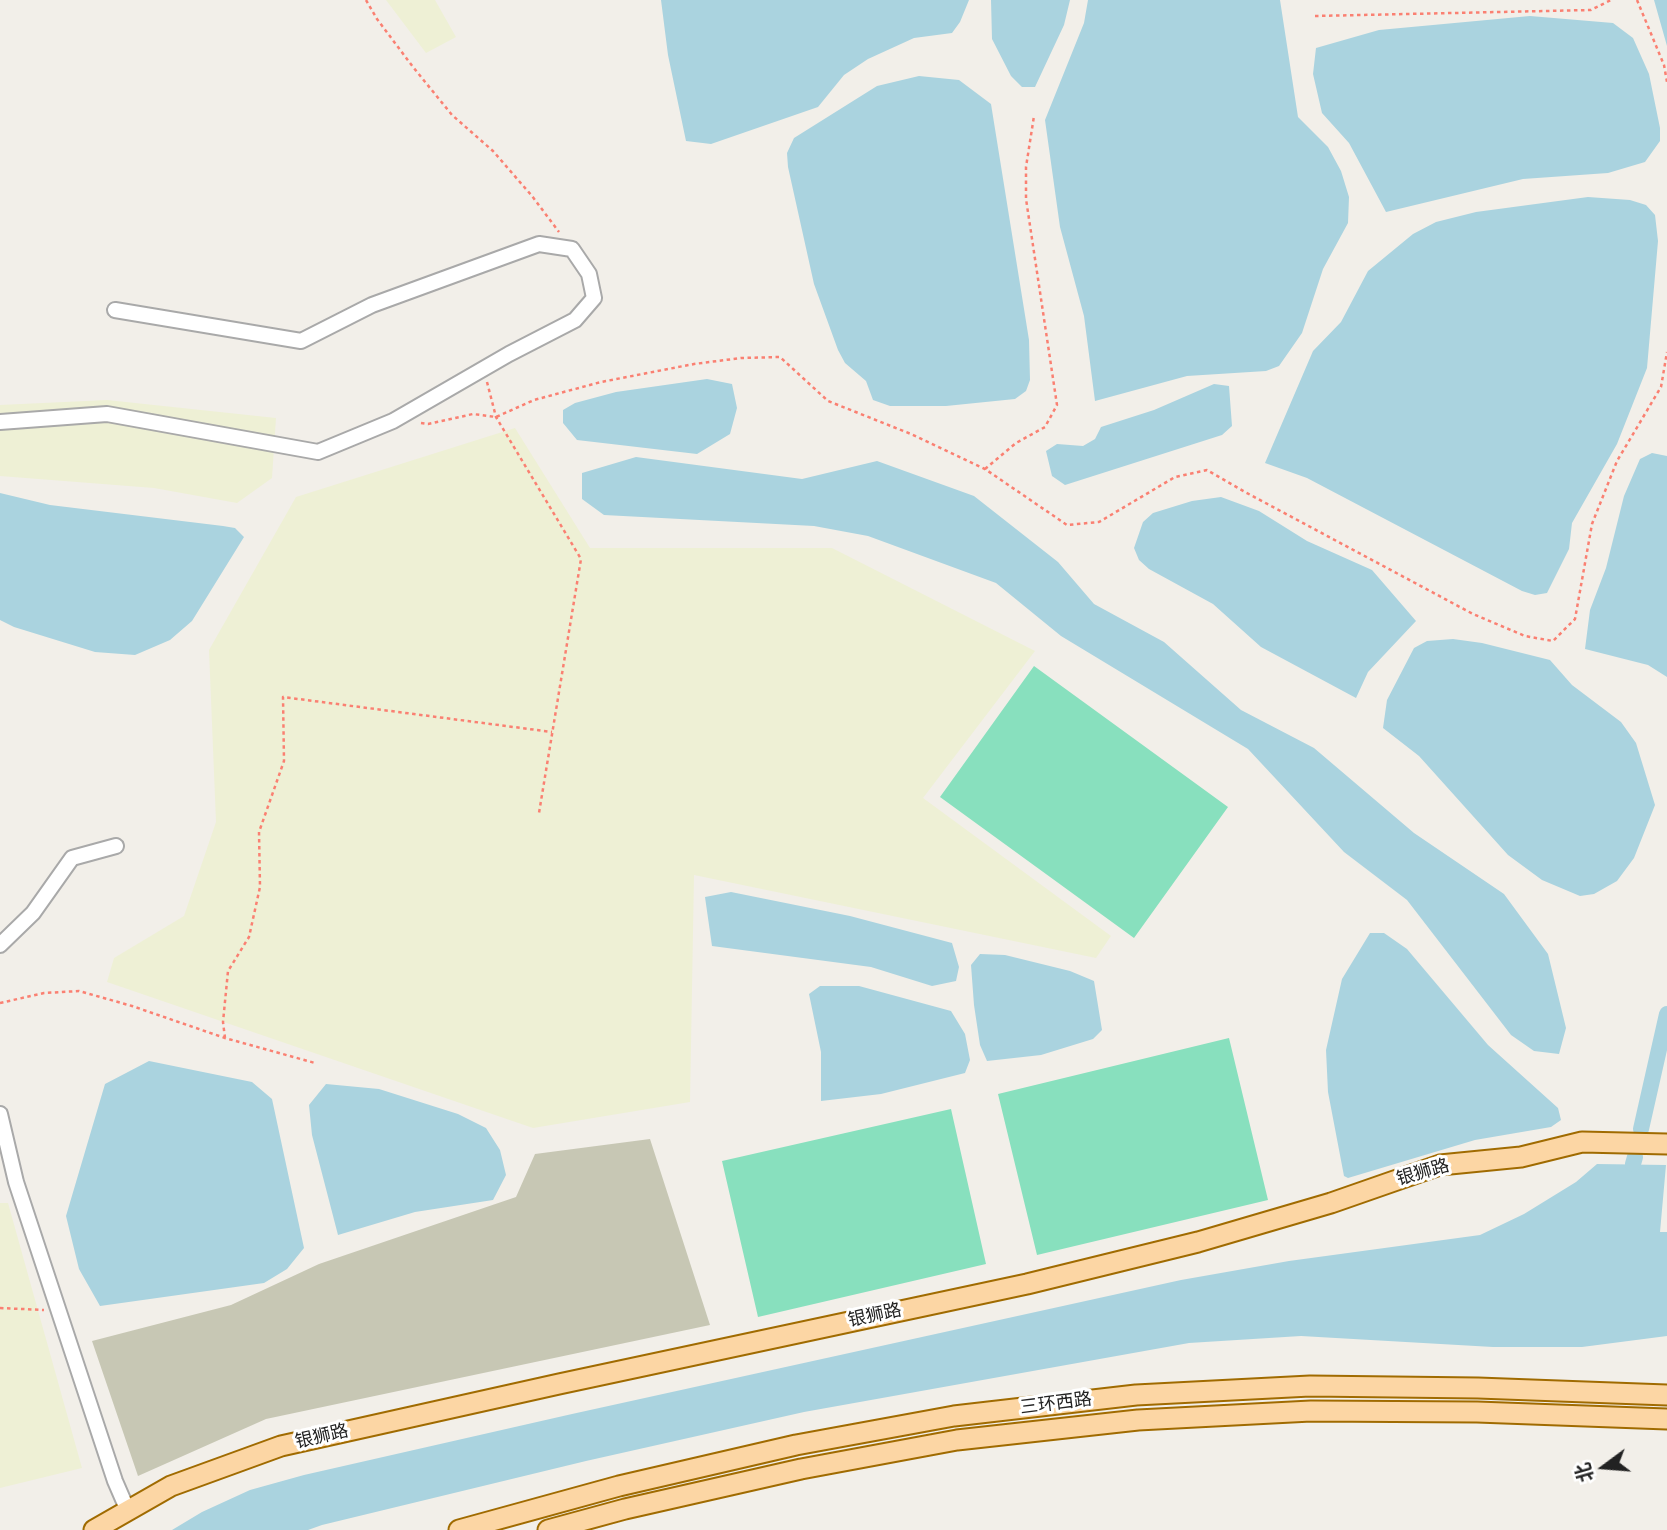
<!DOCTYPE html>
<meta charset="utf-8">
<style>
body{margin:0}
#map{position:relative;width:1667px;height:1530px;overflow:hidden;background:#f2efe9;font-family:"Archivo Narrow","Noto Sans SC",sans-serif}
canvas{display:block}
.north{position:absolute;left:1569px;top:1432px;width:70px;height:70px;-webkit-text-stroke:5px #fff;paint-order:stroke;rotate:254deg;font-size:19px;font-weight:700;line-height:28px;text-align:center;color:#222}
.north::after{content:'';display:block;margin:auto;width:24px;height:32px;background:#222;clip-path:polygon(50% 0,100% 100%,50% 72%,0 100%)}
</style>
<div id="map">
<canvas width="1667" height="1530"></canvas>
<div class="north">北</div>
</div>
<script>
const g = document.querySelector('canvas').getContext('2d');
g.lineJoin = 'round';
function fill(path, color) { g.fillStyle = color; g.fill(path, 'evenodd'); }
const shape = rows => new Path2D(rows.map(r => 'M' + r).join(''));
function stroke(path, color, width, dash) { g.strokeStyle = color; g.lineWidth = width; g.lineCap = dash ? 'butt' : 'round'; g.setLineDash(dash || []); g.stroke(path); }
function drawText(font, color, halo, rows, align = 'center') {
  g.font = font + ' "Archivo Narrow","Noto Sans SC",sans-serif'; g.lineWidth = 6; g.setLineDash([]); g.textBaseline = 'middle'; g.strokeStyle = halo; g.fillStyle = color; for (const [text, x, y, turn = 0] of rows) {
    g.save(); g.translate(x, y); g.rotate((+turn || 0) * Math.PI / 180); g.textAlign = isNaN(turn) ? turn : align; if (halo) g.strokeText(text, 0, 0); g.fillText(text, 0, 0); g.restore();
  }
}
const construction = shape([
 [650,1139,710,1325,266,1419,138,1476,92,1341,231,1305,319,1264,516,1197,535,1154]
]);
const farmland = shape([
 [386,0,435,0,456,37,426,53],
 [107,400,276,418,272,478,237,503,154,488,0,476,0,405],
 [515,428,590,548,832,548,1035,651,923,798,1111,936,1096,958,694,875,690,1102,533,1128,107,982,114,958,184,916,216,822,209,650,296,497],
 [0,1203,8,1203,82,1468,0,1488]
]);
const pitch = shape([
 [1034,666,1228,807,1134,938,940,797],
 [1229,1038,1268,1200,1037,1255,998,1094],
 [951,1109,986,1264,758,1317,722,1161]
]);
const water = shape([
 [661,0,969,0,960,22,952,33,914,38,868,59,844,75,818,107,711,144,686,141,668,55],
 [991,0,1070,0,1064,25,1035,87,1022,87,1011,76,992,39],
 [1088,0,1280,0,1298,117,1328,147,1341,171,1349,197,1348,223,1323,269,1302,333,1279,366,1266,371,1187,376,1095,401,1084,316,1060,227,1045,120,1084,23],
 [1654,0,1667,0,1667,46],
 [1530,16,1613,23,1633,38,1649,74,1660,128,1660,141,1645,162,1608,173,1523,179,1386,212,1349,143,1322,113,1313,74,1316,48,1379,30],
 [919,76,959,80,991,104,1029,340,1030,380,1026,391,1015,399,946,406,890,406,873,400,866,381,845,363,838,350,814,284,788,167,787,153,794,138,877,86],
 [1588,197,1630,200,1646,205,1655,215,1658,241,1647,368,1617,444,1572,523,1569,549,1547,593,1535,595,1522,591,1307,478,1265,463,1313,351,1341,322,1368,271,1413,234,1436,222,1476,212],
 [707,379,732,384,737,408,730,434,697,454,577,440,563,423,563,410,575,403,616,392],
 [1214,384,1229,386,1232,426,1222,435,1065,485,1052,476,1046,451,1057,444,1083,446,1095,439,1101,427,1154,410],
 [1652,453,1667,456,1667,677,1648,665,1585,649,1590,610,1606,568,1624,496,1640,459],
 [636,457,802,479,877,461,974,496,1058,562,1094,604,1164,642,1241,710,1314,748,1414,833,1504,894,1548,954,1566,1028,1559,1054,1534,1051,1511,1035,1407,900,1344,852,1248,749,1061,636,996,583,868,536,814,526,604,515,582,499,582,473],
 [0,493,50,505,223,526,235,528,244,537,192,621,170,640,135,655,95,652,14,627,0,620],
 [1221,497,1259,511,1307,541,1372,570,1416,621,1368,672,1356,698,1261,647,1213,604,1149,569,1139,560,1134,548,1143,522,1153,513,1192,501],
 [1453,639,1482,643,1550,660,1572,685,1621,722,1636,743,1655,805,1634,858,1617,881,1594,894,1580,896,1542,880,1508,855,1419,756,1383,728,1387,700,1414,648,1427,641],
 [731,892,850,916,952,943,959,967,956,981,932,986,871,967,712,946,705,897],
 [1370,933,1384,933,1407,949,1488,1045,1558,1108,1561,1120,1551,1127,1475,1140,1348,1178,1344,1176,1328,1092,1326,1050,1342,979],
 [980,954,1005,955,1070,971,1094,981,1102,1030,1093,1039,1041,1055,987,1061,980,1045,974,1005,971,965],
 [820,986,859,986,951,1011,965,1034,970,1060,965,1073,881,1094,821,1101,821,1052,809,994],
 [149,1061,252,1082,272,1099,304,1248,287,1269,264,1283,100,1306,79,1269,66,1216,105,1084],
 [326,1084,379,1089,458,1114,486,1128,500,1150,506,1175,493,1200,415,1212,338,1235,312,1135,309,1105],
 [1597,1164,1666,1165,1660,1232,1667,1232,1667,1336,1582,1347,1493,1347,1301,1336,1189,1343,804,1412,586,1461,322,1525,308,1530,172,1530,202,1512,250,1490,304,1475,572,1414,1181,1280,1289,1261,1480,1235,1524,1214,1576,1182]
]);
const canal = shape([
 [1641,1129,1667,1014],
 [1633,1164,1635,1157]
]);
const path = shape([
 [366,0,377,19,413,67,452,115,493,151,532,196,559,232],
 [1637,0,1664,65,1667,82],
 [1315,16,1591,10,1611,0],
 [487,382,496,417,581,559,539,813],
 [421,423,428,424,473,414,496,417,534,400,601,382,694,364,741,358,780,357,828,401,911,434,985,469,1067,525,1099,522,1175,477,1207,470,1245,492,1473,614,1525,636,1553,641,1575,619,1592,524,1617,461,1661,387,1667,352],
 [985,469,1016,443,1045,427,1057,405,1026,199,1026,167,1034,116],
 [0,1003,44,993,79,991,132,1006,225,1038,315,1063],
 [225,1038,223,1022,228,971,249,937,260,887,259,832,284,761,283,697,552,732],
 [0,1308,44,1310]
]);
const minor = shape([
 [0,422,107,414,318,452,393,421,509,354,575,320,594,298,589,274,572,249,539,244,372,305,301,341,115,310],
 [0,945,33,913,72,858,116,846],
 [0,1114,16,1182,115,1481,128,1511]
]);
const major = shape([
 [94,1530,171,1486,281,1446,559,1384,1027,1284,1198,1242,1331,1203,1440,1165,1521,1157,1582,1142,1667,1144],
 [459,1530,619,1486,796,1445,954,1416,1136,1395,1310,1386,1478,1388,1667,1395],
 [548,1530,625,1509,801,1469,957,1440,1138,1420,1311,1411,1477,1412,1667,1419]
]);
const streetNames = [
 ["银狮路",1423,1173,-16],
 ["银狮路",875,1316,-12],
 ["三环西路",1056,1404,-7],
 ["银狮路",322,1437,-13]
];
fill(construction, '#c7c7b4');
fill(farmland, '#eef0d5');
fill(pitch, '#88e0be');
fill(water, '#aad3df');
stroke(canal, '#aad3df', 16);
stroke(minor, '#a9a9a9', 18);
stroke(major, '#a06b00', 23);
stroke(path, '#fa8072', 2.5, [3.5, 3.5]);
stroke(minor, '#fff', 14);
stroke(major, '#fcd6a4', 19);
drawText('18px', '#222', '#fff', streetNames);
</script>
